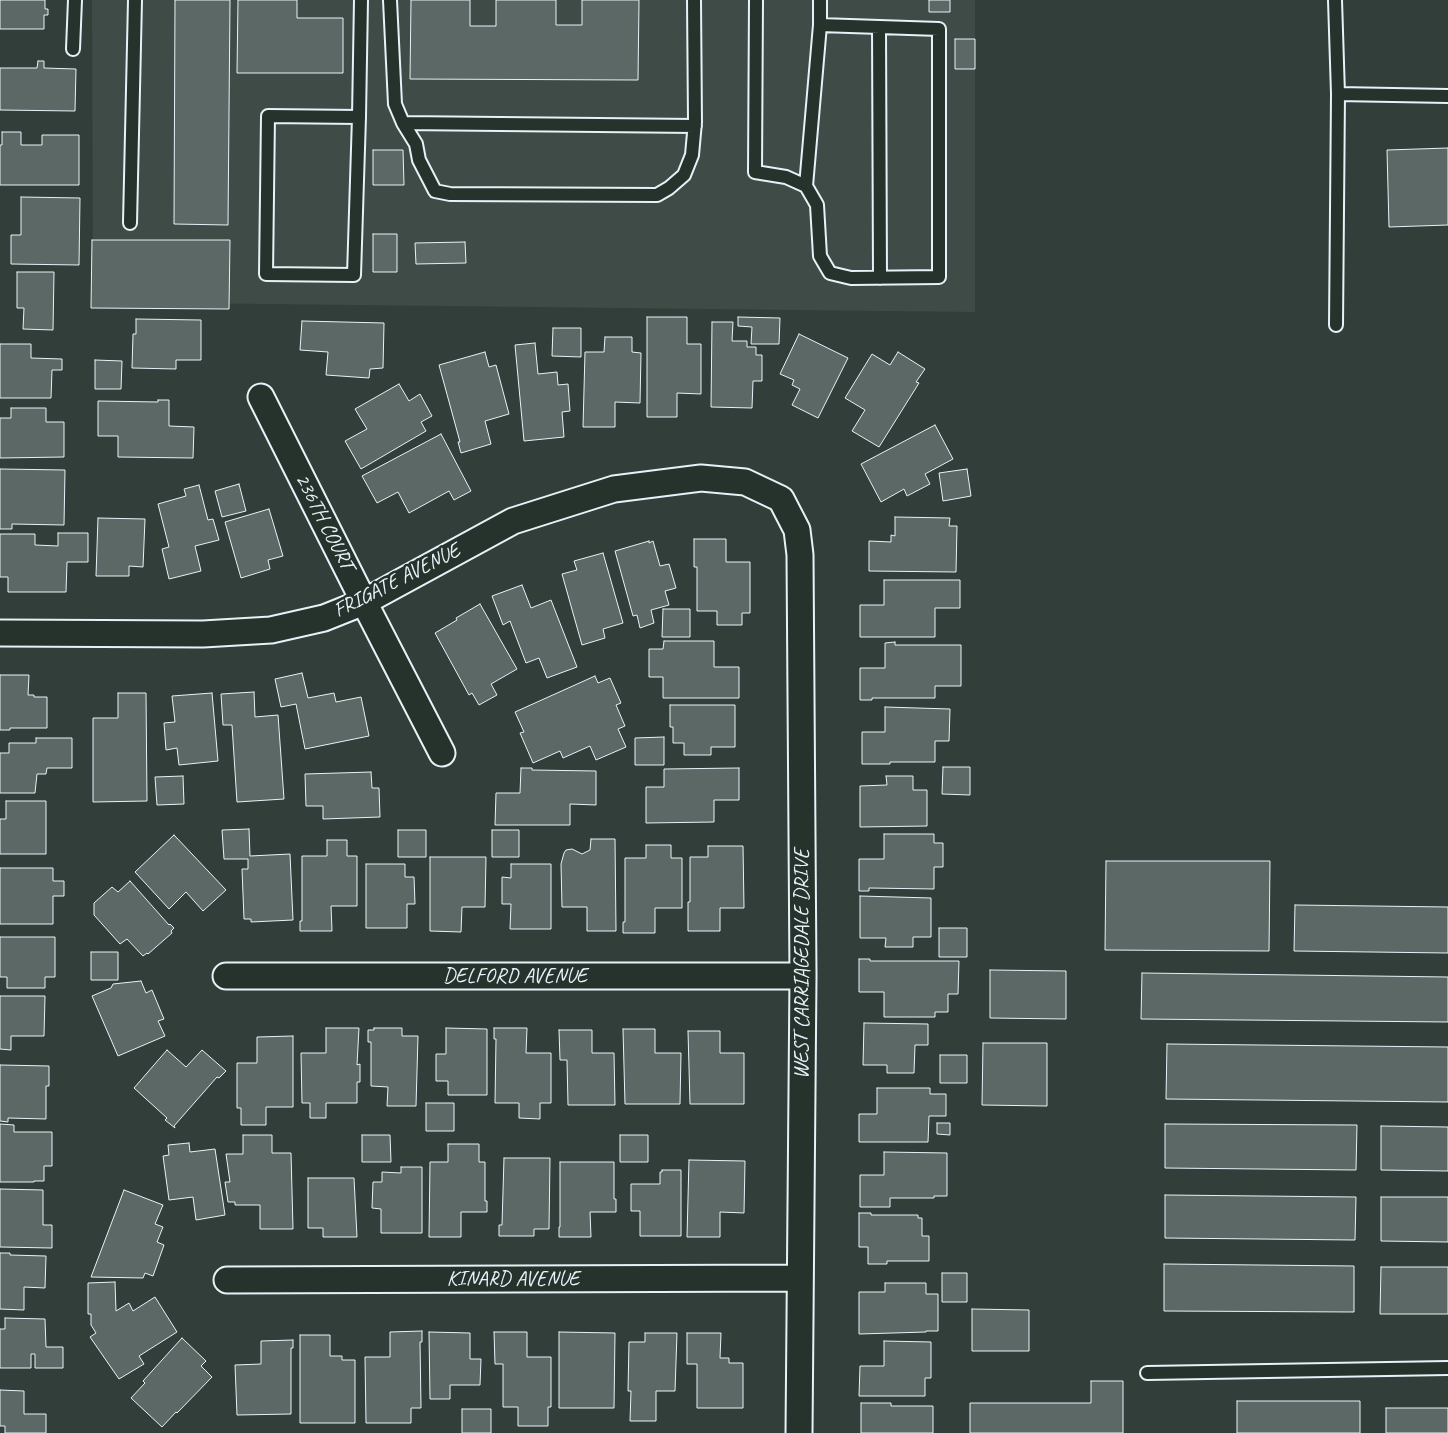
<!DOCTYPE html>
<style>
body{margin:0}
canvas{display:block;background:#323e39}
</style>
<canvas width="1448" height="1433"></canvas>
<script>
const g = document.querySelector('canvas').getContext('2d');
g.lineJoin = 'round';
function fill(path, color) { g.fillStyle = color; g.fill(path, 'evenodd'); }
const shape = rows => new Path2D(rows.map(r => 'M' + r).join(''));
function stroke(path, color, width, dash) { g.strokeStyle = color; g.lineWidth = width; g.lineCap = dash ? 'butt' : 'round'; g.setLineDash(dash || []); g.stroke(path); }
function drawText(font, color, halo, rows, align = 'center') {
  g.font = font + ' Caveat,sans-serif'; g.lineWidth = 5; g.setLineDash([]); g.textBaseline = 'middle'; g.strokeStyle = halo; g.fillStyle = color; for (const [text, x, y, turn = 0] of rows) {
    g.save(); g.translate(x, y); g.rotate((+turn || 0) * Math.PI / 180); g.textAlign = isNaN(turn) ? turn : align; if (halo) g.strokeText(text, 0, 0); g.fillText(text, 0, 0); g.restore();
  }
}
const built = shape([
 [92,0,975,0,975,312,93,302]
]);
const building = shape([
 [0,0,45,0,45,9,48,9,48,15,44,15,44,29,0,29,0,0],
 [175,0,230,0,228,225,174,224,175,0],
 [238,0,297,0,297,18,343,18,343,73,237,73,238,0],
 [411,0,470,0,470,26,496,26,496,0,556,0,556,25,582,25,582,0,639,0,638,80,410,79,411,0],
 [929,0,950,0,950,12,929,12,929,0],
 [955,39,975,39,975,69,955,69,955,39],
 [38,61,44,61,44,68,76,69,75,111,0,110,0,68,37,68,38,61],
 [2,132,21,132,21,145,42,145,42,135,79,135,79,185,0,185,0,145,2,145,2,132],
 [1448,148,1448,225,1389,227,1387,150,1448,148],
 [373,150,403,150,404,185,373,185,373,150],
 [21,197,80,198,79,265,11,264,11,235,21,235,21,197],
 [373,234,397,234,397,272,373,272,373,234],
 [92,240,230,240,229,309,91,308,92,240],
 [465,242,466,263,416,264,415,243,465,242],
 [17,272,54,272,53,330,23,329,24,308,17,308,17,272],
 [647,317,687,317,687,344,701,344,701,394,677,393,677,417,647,417,647,317],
 [738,317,780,318,779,344,751,344,752,327,738,326,738,317],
 [136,319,201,320,201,360,176,360,176,369,132,368,133,334,136,334,136,319],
 [302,321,384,323,383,368,370,369,369,378,326,375,328,352,300,350,302,321],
 [712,322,733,322,732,341,747,341,747,347,756,347,756,355,762,355,762,381,753,381,752,408,711,407,712,322],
 [553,328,581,328,581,357,552,356,553,328],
 [799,334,848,358,818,418,792,405,800,389,792,385,794,380,780,374,799,334],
 [605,337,632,337,632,352,641,353,640,403,615,402,615,427,583,427,585,352,604,352,605,337],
 [535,343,538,374,557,372,558,385,568,384,570,411,562,412,564,437,524,441,515,345,535,343],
 [0,344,31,344,31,358,62,359,62,370,52,370,51,398,0,398,0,344],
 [485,352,489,367,496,365,509,414,485,421,491,444,461,453,458,442,460,442,439,365,485,352],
 [898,352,925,369,916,382,919,383,879,447,852,431,865,410,845,398,872,354,890,365,898,352],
 [95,360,122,361,121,389,95,389,95,360],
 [399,384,409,401,420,394,432,416,421,422,426,431,361,469,345,441,367,429,355,409,399,384],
 [158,400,169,400,169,426,194,427,193,458,118,457,118,436,98,436,98,401,158,402,158,400],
 [11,408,46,408,46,422,64,422,64,457,0,458,0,418,11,418,11,408],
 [935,425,953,459,925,474,930,484,907,496,904,489,881,502,861,464,935,425],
 [441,434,471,491,454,500,449,491,409,513,398,492,377,503,362,476,441,434],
 [0,469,65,470,64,525,12,524,12,529,0,529,0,469],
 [967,469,971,496,943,501,939,473,967,469],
 [239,484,246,511,222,517,215,491,239,484],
 [199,485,208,520,213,519,219,540,195,546,201,571,169,579,162,549,169,547,158,504,186,496,184,489,199,485],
 [269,509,283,556,268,560,270,569,241,578,225,522,269,509],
 [895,517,950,518,949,526,957,526,956,572,869,571,869,541,891,542,891,535,895,536,895,517],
 [98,518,145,519,143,567,129,566,129,576,96,576,98,518],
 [58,533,88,533,88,562,67,562,66,592,8,592,8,577,0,577,0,534,35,534,35,545,58,546,58,533],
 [694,539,726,539,726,562,750,562,750,613,742,613,742,625,717,625,717,611,697,611,697,567,694,567,694,539],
 [649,541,649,543,653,541,660,566,669,564,676,588,665,591,669,605,651,610,654,623,640,628,637,615,633,616,615,551,649,541],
 [603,553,623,623,603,629,605,638,582,645,562,574,577,570,574,561,603,553],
 [884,580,960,580,960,608,935,608,935,637,860,637,860,605,884,605,884,580],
 [522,585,531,608,551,600,577,667,547,678,539,658,526,663,510,621,503,625,492,596,522,585],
 [480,604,517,669,491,684,497,695,479,705,472,693,469,695,435,633,457,620,456,618,480,604],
 [663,609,690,609,690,637,662,637,663,609],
 [664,641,714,641,714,667,739,667,739,698,663,698,663,677,649,677,649,649,663,649,664,641],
 [895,642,895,645,961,645,961,686,935,686,935,698,872,698,872,700,860,700,860,668,885,668,885,643,895,642],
 [302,673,308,698,334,693,336,702,361,697,369,736,305,749,296,704,281,707,275,679,302,673],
 [0,675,29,675,28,695,34,695,34,697,47,697,47,728,10,728,10,730,0,730,0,675],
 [595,676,598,683,610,678,621,703,616,705,625,726,618,729,626,747,596,760,590,746,563,758,560,751,533,763,520,733,524,732,515,712,595,676],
 [254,692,255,717,278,715,284,799,237,802,232,725,223,725,221,694,254,692],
 [118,693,146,693,147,801,93,802,93,718,118,718,118,693],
 [212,693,218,761,179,765,177,748,166,750,164,723,175,722,172,696,212,693],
 [670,705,735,705,735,747,711,747,711,755,684,755,684,743,673,743,673,727,670,727,670,705],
 [885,707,950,709,949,741,935,741,935,762,890,762,890,764,862,764,862,732,885,732,885,707],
 [664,737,664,765,635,765,635,738,664,737],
 [36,738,72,738,72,768,47,768,46,774,37,774,35,793,0,793,0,753,9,753,9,743,36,743,36,738],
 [943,767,970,767,970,795,942,794,943,767],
 [521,768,532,768,532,770,596,771,596,805,570,804,570,825,495,825,496,793,520,793,521,768],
 [739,768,739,800,714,800,714,822,646,823,646,787,664,787,664,769,739,768],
 [371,772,372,788,379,788,380,817,323,819,323,806,306,806,305,774,371,772],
 [183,776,184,804,157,805,155,777,183,776],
 [886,776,913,776,913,790,927,790,927,826,860,827,860,786,887,785,886,776],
 [6,801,46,801,46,854,0,854,0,819,6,819,6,801],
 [249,829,250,856,290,854,293,920,251,922,251,919,244,919,242,869,248,869,248,859,224,859,222,830,249,829],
 [398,830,426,830,426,857,398,857,398,830],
 [492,830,519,830,519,857,492,857,492,830],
 [884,834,934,834,934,843,943,843,943,867,934,867,934,889,869,888,869,891,859,891,859,859,884,859,884,834],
 [174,835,226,890,203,911,186,892,169,909,135,872,174,835],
 [591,839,615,839,616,931,587,931,587,907,562,907,561,864,564,853,566,850,572,849,582,854,590,850,591,839],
 [327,840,347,840,347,856,357,856,357,906,331,906,332,931,300,931,300,921,302,921,302,856,327,856,327,840],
 [646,845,671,845,671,858,682,858,682,908,655,908,655,933,623,933,623,922,625,922,625,858,646,858,646,845],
 [708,846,743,846,744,908,720,908,720,931,688,931,688,902,690,902,690,857,708,857,708,846],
 [430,857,486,857,485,907,462,907,461,932,430,931,430,857],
 [1106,861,1270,861,1269,951,1105,950,1106,861],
 [366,864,405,864,405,877,414,877,415,904,407,904,407,928,366,928,366,864],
 [511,864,551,864,551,929,510,929,511,904,502,904,502,877,511,878,511,864],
 [0,868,53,868,53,881,64,881,64,896,53,896,53,924,0,924,0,868],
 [130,881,169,925,170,924,174,928,171,931,172,933,148,954,147,953,143,956,127,939,120,944,94,915,94,903,112,887,118,892,130,881],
 [860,896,931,898,931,937,913,937,913,947,885,947,886,938,860,938,860,896],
 [1295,905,1448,907,1448,953,1294,951,1295,905],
 [939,928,967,928,967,957,939,957,939,928],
 [0,937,55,937,55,977,45,977,45,988,7,988,7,977,0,977,0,937],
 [91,952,118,952,118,980,91,980,91,952],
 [859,959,870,959,870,961,959,961,958,994,948,994,948,1012,935,1012,935,1017,884,1017,884,992,859,992,859,959],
 [990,970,1066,971,1066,1019,990,1018,990,970],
 [1142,973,1448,977,1448,1022,1141,1019,1142,973],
 [141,981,146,993,152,990,164,1019,158,1021,165,1036,118,1056,92,996,111,988,113,984,141,981],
 [0,996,45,996,44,1036,11,1036,11,1050,0,1049,0,996],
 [864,1023,928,1024,928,1045,915,1045,914,1073,887,1073,887,1065,863,1065,864,1023],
 [326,1028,359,1028,357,1065,360,1064,360,1082,357,1082,357,1103,326,1103,326,1118,310,1118,310,1103,302,1103,301,1053,326,1053,326,1028],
 [374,1028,402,1028,402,1036,418,1036,416,1106,387,1106,388,1087,371,1086,371,1042,368,1042,368,1030,374,1030,374,1028],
 [446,1028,487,1029,487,1095,448,1095,448,1081,436,1081,436,1054,446,1054,446,1028],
 [494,1028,527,1028,526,1053,551,1053,551,1103,540,1103,540,1119,519,1118,519,1103,495,1103,496,1039,494,1039,494,1028],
 [623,1029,655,1029,655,1053,681,1053,680,1104,625,1104,623,1029],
 [559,1030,592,1030,592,1053,614,1053,615,1105,568,1105,567,1060,560,1060,559,1030],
 [688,1031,720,1031,720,1053,744,1053,744,1104,690,1104,688,1031],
 [293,1036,293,1107,266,1107,266,1125,241,1125,241,1108,237,1108,237,1063,257,1063,257,1037,293,1036],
 [983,1043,1047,1043,1047,1106,982,1105,983,1043],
 [1167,1044,1448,1047,1448,1102,1166,1099,1167,1044],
 [167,1050,186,1067,202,1050,226,1071,219,1078,217,1077,174,1126,175,1128,165,1120,167,1118,134,1088,167,1050],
 [940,1055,967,1055,967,1083,940,1083,940,1055],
 [0,1065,49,1066,49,1086,46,1086,46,1119,8,1118,8,1122,0,1121,0,1065],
 [877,1088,930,1088,930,1094,946,1094,946,1116,929,1116,928,1142,859,1142,859,1114,877,1114,877,1088],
 [426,1103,454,1103,454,1131,426,1131,426,1103],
 [937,1123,950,1123,950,1135,937,1134,937,1123],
 [0,1124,14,1125,14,1132,52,1132,52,1166,44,1166,44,1181,34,1181,34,1182,0,1182,0,1124],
 [1165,1124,1357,1125,1356,1170,1165,1168,1165,1124],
 [1381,1126,1448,1127,1448,1171,1381,1170,1381,1126],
 [243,1135,272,1135,272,1153,291,1153,293,1229,260,1229,260,1205,235,1205,235,1202,228,1202,225,1182,230,1182,226,1154,243,1154,243,1135],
 [362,1135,390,1135,391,1162,362,1162,362,1135],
 [620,1135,648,1135,648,1162,620,1162,620,1135],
 [189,1143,190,1152,215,1149,225,1215,196,1220,193,1197,169,1200,163,1156,169,1155,168,1145,189,1143],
 [448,1144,479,1144,479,1162,485,1162,485,1201,487,1201,487,1212,461,1212,461,1237,429,1237,430,1162,448,1162,448,1144],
 [884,1152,947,1153,947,1196,934,1196,934,1198,890,1198,890,1207,860,1207,860,1175,884,1175,884,1152],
 [504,1158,550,1158,549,1229,534,1229,534,1236,499,1236,499,1225,502,1225,504,1158],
 [689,1160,745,1161,744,1213,720,1212,720,1237,687,1237,689,1160],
 [560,1162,614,1162,614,1199,616,1199,616,1212,590,1212,591,1237,559,1237,559,1227,560,1227,560,1162],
 [401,1167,422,1167,422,1233,381,1233,381,1209,372,1208,373,1182,382,1182,382,1172,401,1173,401,1167],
 [662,1170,681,1170,681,1236,640,1236,640,1211,631,1211,631,1184,660,1184,660,1172,662,1172,662,1170],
 [308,1178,354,1178,357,1237,323,1237,323,1228,308,1228,308,1178],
 [0,1189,43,1190,43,1225,52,1225,52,1248,0,1247,0,1189],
 [124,1190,163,1205,155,1224,163,1227,157,1242,164,1245,153,1276,145,1273,143,1278,91,1277,124,1190],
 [1165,1195,1356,1197,1355,1240,1165,1238,1165,1195],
 [1381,1197,1448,1197,1448,1242,1381,1241,1381,1197],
 [859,1213,871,1213,871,1215,918,1215,918,1218,922,1218,922,1236,929,1236,929,1261,887,1261,887,1264,868,1264,868,1247,859,1247,859,1213],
 [0,1253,10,1253,10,1255,46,1256,45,1288,24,1287,24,1310,0,1309,0,1253],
 [1164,1264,1354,1266,1354,1312,1164,1311,1164,1264],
 [1381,1267,1448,1267,1448,1314,1380,1314,1381,1267],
 [942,1273,967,1273,967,1302,942,1302,942,1273],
 [115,1282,116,1311,129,1303,133,1311,155,1297,177,1332,139,1356,144,1364,119,1379,90,1337,96,1333,91,1325,91,1314,88,1314,88,1283,115,1282],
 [885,1283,926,1283,926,1294,938,1294,938,1331,926,1331,926,1332,859,1334,859,1292,885,1292,885,1283],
 [972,1309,1029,1310,1029,1351,972,1351,972,1309],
 [5,1318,45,1319,46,1347,63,1347,63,1368,35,1368,35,1354,31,1354,31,1368,0,1368,0,1329,5,1329,5,1318],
 [422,1331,422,1342,420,1342,421,1408,411,1408,411,1423,366,1423,365,1357,390,1357,390,1332,422,1331],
 [429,1332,470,1333,470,1359,481,1359,480,1385,450,1385,450,1399,430,1399,429,1332],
 [494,1332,527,1332,527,1357,551,1357,551,1407,548,1407,548,1426,518,1426,518,1407,503,1407,503,1364,495,1364,494,1332],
 [559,1332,615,1333,614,1408,559,1408,559,1332],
 [645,1333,677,1333,675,1391,656,1391,656,1421,630,1421,631,1391,628,1391,629,1342,645,1342,645,1333],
 [687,1333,721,1333,720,1358,729,1358,729,1363,743,1363,743,1408,697,1408,697,1364,687,1364,687,1333],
 [300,1335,330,1335,330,1356,342,1356,342,1360,355,1360,355,1423,300,1423,300,1335],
 [182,1338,206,1361,201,1366,212,1377,177,1413,176,1412,162,1427,131,1398,145,1383,143,1381,182,1338],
 [293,1340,293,1348,291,1348,291,1414,237,1415,235,1365,261,1364,261,1341,293,1340],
 [884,1341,931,1342,931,1378,925,1378,925,1396,859,1396,860,1366,884,1366,884,1341],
 [1091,1381,1123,1381,1123,1433,970,1433,970,1403,1091,1403,1091,1381],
 [0,1390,24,1391,24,1414,46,1414,46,1433,5,1433,5,1426,0,1426,0,1390],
 [1237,1401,1360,1401,1360,1433,1237,1433,1237,1401],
 [861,1403,891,1403,891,1406,933,1406,933,1433,861,1433,861,1403],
 [1386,1408,1448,1408,1448,1433,1386,1433,1386,1408],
 [462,1409,491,1409,491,1433,462,1433,462,1409]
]);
const service = shape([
 [390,0,395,104,403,123,416,144,419,160,435,191,450,194,657,195,669,188,684,175,692,155,695,122,694,0],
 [756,0,755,172,786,177,806,186,817,205,820,256,830,273,851,278,939,277,939,29,820,25],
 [1335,0,1338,94,1448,96],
 [879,27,880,278],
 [73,49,75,0],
 [359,117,268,116,266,274,354,275,359,117,361,0],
 [403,123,695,126],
 [806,186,820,25,820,0],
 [130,223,135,0],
 [1336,325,1338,94],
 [1147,1373,1448,1368]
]);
const minor = shape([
 [261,397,364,602,442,753],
 [0,633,203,634,271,630,324,618,364,602,513,521,614,489,701,478,745,482,781,499,797,530,800,555,803,976,799,1433],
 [226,976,803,976],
 [227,1280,800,1278]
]);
const streetNames = [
 ["236TH COURT",324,522,63],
 ["FRIGATE AVENUE",397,581,-27],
 ["WEST CARRIAGEDALE DRIVE",802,964,-90],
 ["DELFORD AVENUE",515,976],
 ["KINARD AVENUE",513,1279]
];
fill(built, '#3f4b46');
fill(building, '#5c6865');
stroke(building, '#e8f1f8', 1);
stroke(service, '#e8f1f8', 16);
stroke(minor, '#e8f1f8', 29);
stroke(service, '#26332d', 12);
stroke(minor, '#26332d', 25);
drawText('21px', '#e8f1f8', '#26332d', streetNames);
</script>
